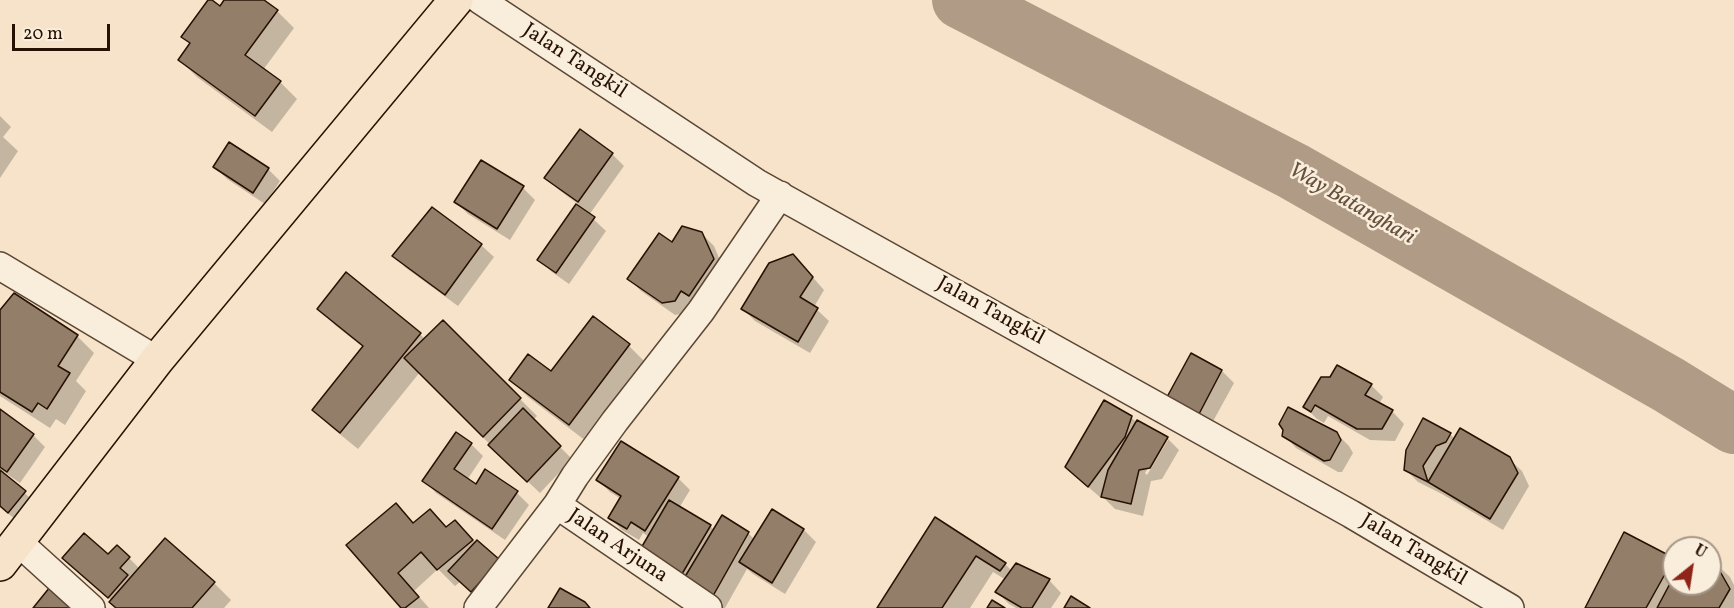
<!DOCTYPE html>
<style>
body{margin:0}
#map{position:relative;width:1734px;height:608px;overflow:hidden;background:#f6e3c9;font-family:Vollkorn,serif}
canvas{display:block}
.north{position:absolute;left:1662px;top:536px;width:60px;height:60px;box-sizing:border-box;background:#f9eddc;border:2px solid #a59585;border-radius:50%;rotate:30deg;font-size:16px;font-weight:700;line-height:24px;text-align:center;color:#271103}
.north::after{content:'';display:block;margin:auto;width:21px;height:27px;background:#8f2418;clip-path:polygon(50% 0,100% 100%,50% 72%,0 100%)}
.scale{position:absolute;left:12px;top:24px;width:98px;height:27px;box-sizing:border-box;border:3px solid #271103;border-top:0;padding-left:8px;font-size:18px;line-height:21px;white-space:nowrap;color:#271103;-webkit-text-stroke:4px #f9eddc;paint-order:stroke}
</style>
<div id="map">
<canvas width="1734" height="608"></canvas>
<div class="north">U</div>
<div class="scale">20 m</div>
</div>
<script>
const g = document.querySelector('canvas').getContext('2d');
g.lineJoin = 'round';
function fill(path, color) { g.fillStyle = color; g.fill(path, 'evenodd'); }
const shape = rows => new Path2D(rows.map(r => 'M' + r).join(''));
function stroke(path, color, width, dash) { g.strokeStyle = color; g.lineWidth = width; g.lineCap = dash ? 'butt' : 'round'; g.setLineDash(dash || []); g.stroke(path); }
function drawText(font, color, halo, rows, align = 'center') {
  g.font = font + ' Vollkorn,serif'; g.lineWidth = 5; g.setLineDash([]); g.textBaseline = 'middle'; g.strokeStyle = halo; g.fillStyle = color; for (const [text, x, y, turn = 0] of rows) {
    g.save(); g.translate(x, y); g.rotate((+turn || 0) * Math.PI / 180); g.textAlign = isNaN(turn) ? turn : align; if (halo) g.strokeText(text, 0, 0); g.fillText(text, 0, 0); g.restore();
  }
}
const shadow = shape([
 [226,0,262,0,277,11,294,28,263,70,280,82,297,99,272,132,197,77,180,60,191,44,183,37,220,8],
 [0,116,11,127,3,137,18,151,0,178],
 [612,154,624,166,589,215,606,231,569,284,552,272,539,260,578,204,559,190,546,178],
 [482,162,523,188,535,200,510,240,468,214,456,202],
 [215,167,268,169,280,181,265,204,227,179],
 [433,209,481,245,494,257,458,306,406,268,394,256],
 [702,234,714,246,725,272,687,313,675,315,641,291,629,279,672,244],
 [793,255,824,290,814,307,829,321,810,353,755,321,743,309],
 [319,309,420,334,426,340,443,322,537,416,533,420,572,459,540,493,502,457,420,372,358,449,331,427,314,410,364,348,336,326],
 [0,312,77,336,94,353,76,381,86,391,65,425,56,419,50,428,0,396],
 [593,318,629,346,646,363,586,441,528,397,511,380,551,373],
 [1192,355,1222,371,1234,383,1211,425,1182,409],
 [1371,385,1383,397,1379,404,1392,411,1404,424,1395,441,1370,440,1328,416,1324,423,1317,419,1305,407],
 [0,411,33,435,45,447,20,483,4,472,3,474,37,504,21,524,0,507],
 [1131,417,1137,423,1167,438,1179,450,1162,479,1151,481,1143,516,1115,509,1102,496,1101,498,1079,479],
 [1164,440,1168,440,1147,475,1145,473],
 [1337,434,1349,446,1353,453,1342,472,1338,472,1296,448,1284,435],
 [1450,434,1455,439,1509,459,1522,471,1529,486,1503,530,1442,494,1418,482,1406,470],
 [471,444,483,456,467,480,476,486,486,471,517,493,529,505,505,540,436,493,424,480],
 [678,478,690,490,679,508,710,526,714,530,748,533,755,540,772,511,804,530,816,542,785,594,753,574,747,569,725,608,712,608,649,537,643,533,639,540,622,530,610,518,621,499,610,492,598,480],
 [396,505,414,524,430,511,447,528,455,522,476,543,511,574,484,603,460,582,455,586,438,569,414,591,429,608,403,608,349,545],
 [935,519,1005,564,1012,571,1049,580,1061,593,1051,608,1016,608,1009,604,997,592,1006,580,993,572,970,608,879,608],
 [108,557,129,558,140,569,214,583,231,600,224,608,118,608,112,601,64,558],
 [1673,560,1674,584,1710,584,1710,561,1712,560,1730,577,1734,585,1734,608,1586,608]
]);
const river = shape([
 [961,0,1293,171,1669,385,1734,425]
]);
const building = shape([
 [208,0,212,0,220,6,224,0,264,0,278,10,245,55,281,81,255,116,178,60,190,43,181,37,208,0],
 [580,129,613,153,578,202,544,178,580,129],
 [229,142,269,168,253,193,213,167,229,142],
 [481,160,524,186,497,229,454,202,481,160],
 [576,204,595,217,556,273,537,260,576,204],
 [432,207,482,244,445,295,392,256,432,207],
 [682,226,702,232,714,259,689,296,681,291,675,301,662,303,627,279,659,233,672,242,682,226],
 [793,254,813,277,800,297,818,308,798,342,741,309,769,263,793,254],
 [346,272,421,333,340,433,312,410,363,346,317,309,346,272],
 [14,293,78,335,58,366,70,373,47,409,38,403,32,412,0,392,0,310,14,293],
 [593,316,630,344,569,425,509,380,528,354,551,371,593,316],
 [443,320,521,398,483,437,404,358,443,320],
 [1191,353,1222,370,1199,414,1167,397,1191,353],
 [1337,365,1372,384,1365,395,1393,410,1382,429,1357,429,1315,405,1311,412,1303,407,1321,377,1330,377,1337,365],
 [1104,400,1132,416,1125,437,1088,487,1065,467,1104,400],
 [1288,407,1337,432,1341,440,1330,460,1324,461,1282,436,1283,430,1279,424,1288,407],
 [523,408,561,446,527,482,488,445,523,408],
 [0,409,34,434,7,472,0,467,0,409],
 [1423,418,1451,433,1446,442,1436,446,1423,466,1428,482,1404,470,1406,450,1423,418],
 [1137,420,1168,437,1150,468,1139,470,1131,504,1101,497,1108,470,1137,420],
 [1460,428,1510,457,1518,473,1490,519,1428,482,1460,428],
 [456,432,472,443,454,469,476,484,485,469,518,491,492,529,422,481,456,432],
 [621,441,679,477,645,531,631,522,627,529,608,518,621,496,596,480,621,441],
 [0,470,26,491,8,513,0,506,0,470],
 [669,500,711,525,679,579,637,555,669,500],
 [396,503,413,523,430,509,446,527,455,520,473,540,437,570,421,552,398,573,419,597,405,608,401,608,346,545,396,503],
 [772,509,804,529,772,583,739,562,772,509],
 [722,515,749,532,709,603,680,585,722,515],
 [935,517,1006,563,1000,571,976,556,942,608,877,608,935,517],
 [1624,532,1674,558,1646,608,1585,608,1624,532],
 [84,533,108,554,117,545,130,557,120,568,128,575,108,598,62,558,84,533],
 [165,538,215,582,192,608,116,608,109,602,165,538],
 [477,540,500,560,471,592,448,571,477,540],
 [1710,559,1713,559,1730,589,1719,608,1657,608,1674,576,1674,584,1710,584,1710,559],
 [1016,563,1050,579,1032,608,1022,608,995,592,1016,563],
 [50,587,76,608,33,608,50,587],
 [560,588,585,602,590,608,548,608,560,588],
 [1071,596,1090,608,1064,608,1071,596],
 [992,600,1005,608,987,608,992,600]
]);
const minor = shape([
 [480,0,757,183,1351,514,1510,608],
 [0,266,157,360],
 [557,505,708,608],
 [17,541,91,608],
 [478,608,557,505,575,476,615,421,701,311,780,195]
]);
const primary = shape([
 [0,564,157,360,456,0]
]);
const streetNames = [
 ["Jalan Tangkil",574,62,33],
 ["Jalan Tangkil",990,312,29],
 ["Jalan Arjuna",617,547,34],
 ["Jalan Tangkil",1413,551,31]
];
const waterNames = [
 ["Way Batanghari",1351,205,30]
];
fill(shadow, '#0003');
stroke(river, '#b09c86', 58);
fill(building, '#937e6a');
stroke(building, '#271103', 1.5);
stroke(minor, '#5b4634', 30);
stroke(primary, '#271103', 36);
stroke(minor, '#f9eddc', 27);
stroke(primary, '#f6e3c9', 33);
drawText('21px', '#271103', '#f9eddc', streetNames);
drawText('italic 22px', '#65503e', '#f9eddc', waterNames);
</script>
